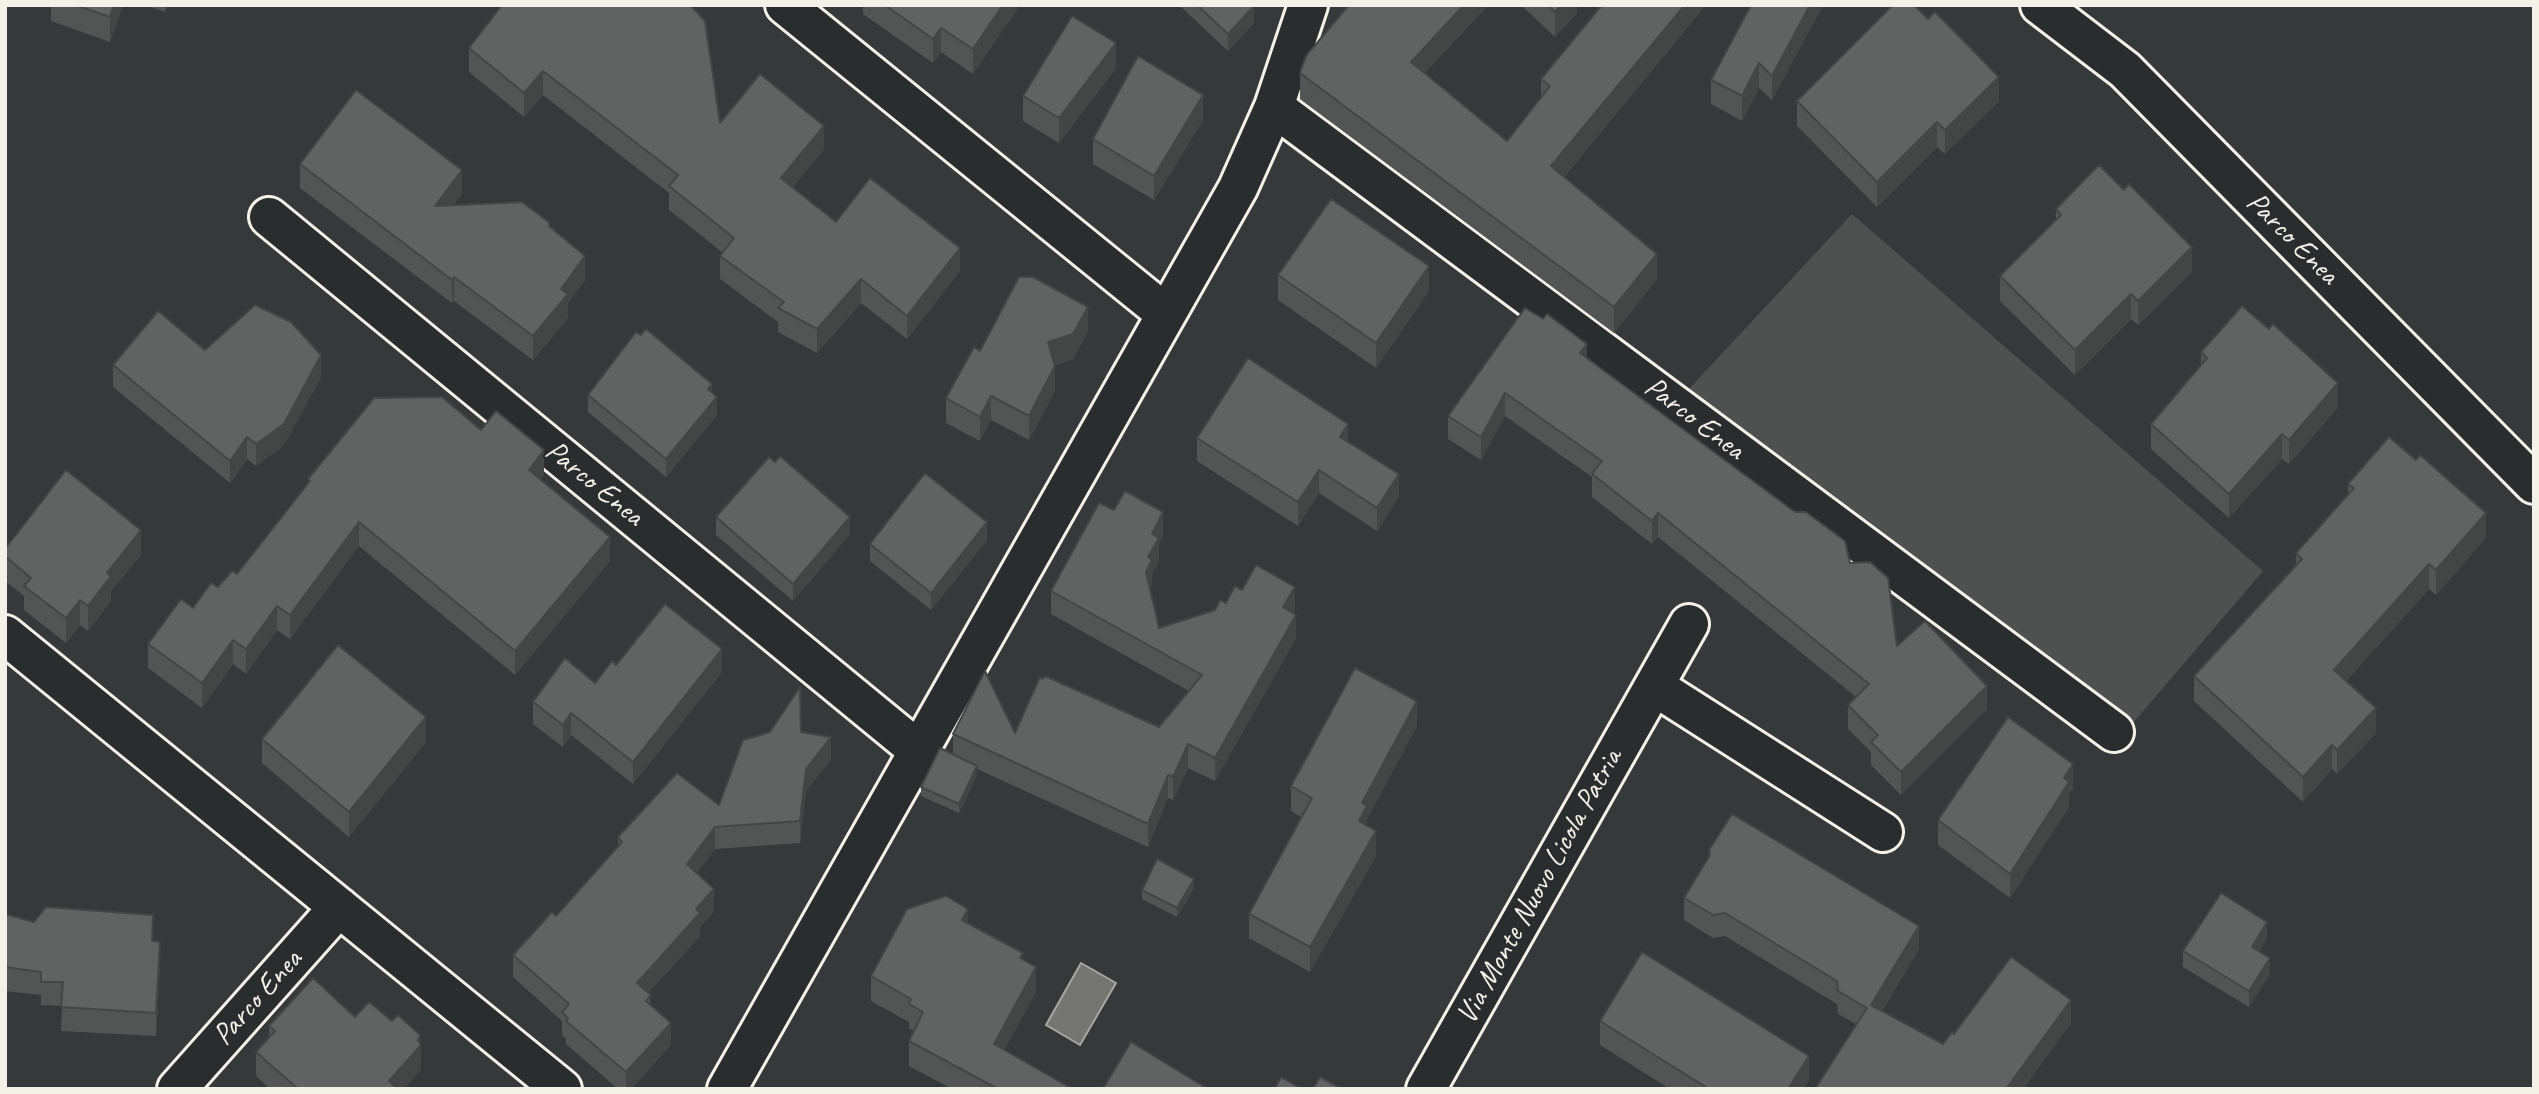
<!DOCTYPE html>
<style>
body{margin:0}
#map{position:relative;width:2539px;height:1094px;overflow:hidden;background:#363939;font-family:Caveat,sans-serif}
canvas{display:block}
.frame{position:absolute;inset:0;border:7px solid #f4f1e8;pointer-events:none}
</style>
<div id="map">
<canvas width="2539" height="1094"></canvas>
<div class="frame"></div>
</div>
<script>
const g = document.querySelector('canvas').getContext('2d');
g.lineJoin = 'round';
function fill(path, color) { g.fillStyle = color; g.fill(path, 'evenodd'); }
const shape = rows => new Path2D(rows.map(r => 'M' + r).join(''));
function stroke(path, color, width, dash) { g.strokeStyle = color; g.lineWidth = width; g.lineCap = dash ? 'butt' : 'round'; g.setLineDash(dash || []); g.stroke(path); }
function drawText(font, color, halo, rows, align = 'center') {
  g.font = font + ' Caveat,sans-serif'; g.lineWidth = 5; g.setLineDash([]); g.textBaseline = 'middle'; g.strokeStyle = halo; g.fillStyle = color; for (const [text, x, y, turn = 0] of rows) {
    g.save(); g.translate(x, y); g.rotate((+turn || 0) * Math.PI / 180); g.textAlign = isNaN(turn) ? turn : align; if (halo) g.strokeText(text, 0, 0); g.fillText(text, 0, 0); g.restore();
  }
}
const green = shape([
 [1852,214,2263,571,2127,730,1688,390]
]);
const water = shape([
 [1081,963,1116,983,1080,1045,1046,1025,1081,963]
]);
const minor = shape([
 [785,5,1166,314],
 [2040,5,2125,70,2534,484],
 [1274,107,2114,732],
 [269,217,919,751],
 [5,635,562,1089],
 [1654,686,1883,832],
 [177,1089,339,907],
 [727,1089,1238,188,1274,107,1308,5],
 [1426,1089,1689,624]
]);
const wall = shape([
 [51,5,123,5,110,42,51,21],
 [146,5,167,5,165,12],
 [863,5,1020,5,973,74,941,52,933,63,863,14],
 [1179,5,1253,5,1254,23,1228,51],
 [1488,5,1425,73,1507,141,1541,98,1541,79,1602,5,1706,5,1564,177,1657,279,1614,333,1300,99,1300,73],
 [1521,5,1577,5,1577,13,1555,37],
 [1823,5,1772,100,1759,88,1742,121,1711,104,1711,80],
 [469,48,720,123,824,149,793,187,836,222,960,271,907,339,861,303,817,353,778,332,778,322,720,279,720,256,723,253,669,210,669,193,543,95,524,117,469,72],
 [1116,68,1059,143,1023,121,1023,96],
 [1797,101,1999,101,1945,154,1937,147,1877,207,1797,126],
 [1203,120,1154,200,1093,164,1093,139],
 [300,164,462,194,453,205,550,227,585,280,568,303,568,318,533,360,454,301,452,303,300,188],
 [2056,209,2192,272,2138,325,2131,319,2075,375,2000,301,2000,276,2056,220],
 [1278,275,1429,291,1376,368,1278,300],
 [2269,329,2338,407,2289,464,2282,459,2229,518,2151,449,2151,424,2201,365,2201,352],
 [1088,331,1073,359,1055,365,1055,391,1029,440,991,420,980,441,946,423,946,398,980,351],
 [1587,359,1850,563,1897,646,1987,709,1901,795,1871,765,1871,752,1848,729,1848,705,1856,697,1658,537,1652,544,1592,497,1592,477,1505,416,1481,460,1448,439,1448,416],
 [113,365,321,377,284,445,256,466,247,459,230,483,113,387],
 [712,393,717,415,666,477,588,412,588,395],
 [481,430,544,474,541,479,610,561,515,675,359,546,290,639,277,630,246,674,233,664,202,708,148,668,148,644,218,587,237,574,308,484,308,479],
 [1197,438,1348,442,1399,497,1377,531,1319,493,1298,526,1197,461],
 [2348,484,2486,538,2436,595,2429,589,2346,681,2376,733,2337,774,2332,769,2303,802,2194,701,2194,676,2296,565,2296,553,2348,494],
 [716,517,850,534,793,601,716,535],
 [1163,535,1159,544,1159,562,1152,573,1152,584,1150,588,1159,628,1215,610,1242,590,1295,610,1294,613,1296,638,1215,781,1188,768,1173,800,1168,798,1148,847,977,769,977,775,959,813,921,796,921,787,953,754,953,734,1159,727,1189,691,1051,614,1051,591],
 [987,540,931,610,870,561,870,544],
 [5,549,141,555,111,591,111,601,88,631,80,625,66,643,24,610,24,596,5,581],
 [722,672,633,784,571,735,563,747,533,724,533,702,595,683],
 [1417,726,1367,819,1367,826,1376,856,1310,972,1249,938,1249,914,1301,817,1291,811,1291,786],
 [801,732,831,759,806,791,800,843,715,849,697,873,714,911,700,927,700,936,648,993,651,1005,671,1045,631,1089,618,1089,566,1044,566,1039,562,1035,562,1021,513,977,513,955,556,916,618,846,618,837,719,805],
 [262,739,426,742,349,837,262,763],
 [2073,789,2069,794,2069,807,2010,898,1938,845,1938,820],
 [1709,850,1919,949,1882,1011,1943,1044,1954,1034,2071,1023,2023,1089,1815,1089,1856,1024,1838,1014,1837,1004,1725,936,1713,938,1684,920,1684,898,1709,856],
 [1194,888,1177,917,1142,899,1142,890],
 [5,914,34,922,153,941,160,965,156,1036,61,1031,62,1006,41,1005,41,995,5,991],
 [968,923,1023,960,1036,992,1004,1050,1069,1089,952,1089,909,1066,909,1041,914,1031,909,1029,909,1022,871,1001,871,976],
 [2267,938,2259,952,2270,974,2249,1007,2183,967,2183,951],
 [355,1017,392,1021,420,1042,421,1069,404,1089,270,1089,256,1076,256,1052,269,1037,269,1026],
 [1600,1021,1809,1080,1804,1089,1670,1089,1600,1045]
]);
const shadedWall = shape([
 [114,5,123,5,110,42,110,17],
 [1003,5,1020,5,973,74,973,49],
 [1464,5,1488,5,1411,88,1411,62],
 [1561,5,1577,5,1577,13,1555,37,1555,12],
 [1685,5,1706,5,1551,192,1551,166],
 [1810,5,1823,5,1772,100,1772,76],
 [1254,6,1254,23,1228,51,1228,34],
 [941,28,941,52,933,63,933,39],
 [1116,43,1116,68,1059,143,1059,118],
 [1759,63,1759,88,1742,121,1742,96],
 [543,71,543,95,524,117,524,93],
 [1999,77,1999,101,1945,154,1945,130],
 [1203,95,1203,120,1154,200,1154,176],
 [1937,122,1937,147,1877,207,1877,182],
 [824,126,824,149,781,201,781,178],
 [462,170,462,194,435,230,435,206],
 [2192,247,2192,272,2138,325,2138,301],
 [960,248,960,271,907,339,907,316],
 [1657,254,1657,279,1614,333,1614,307],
 [585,256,585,280,568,303,568,318,533,360,533,336,561,289],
 [1429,266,1429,291,1376,368,1376,343],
 [454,277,454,301,452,303,452,280],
 [861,279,861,303,817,353,817,329],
 [2131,294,2131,319,2075,375,2075,350],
 [1088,307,1088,331,1073,359,1048,367,1048,342],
 [1587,344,1587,367,1580,353],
 [321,355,321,377,284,445,256,466,256,444],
 [1055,366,1055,391,1029,440,1029,416],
 [2338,383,2338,407,2289,464,2289,440],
 [712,384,712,401,708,389],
 [1505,393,1505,416,1481,460,1481,437],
 [991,396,991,420,980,441,980,417],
 [717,397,717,415,666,477,666,459],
 [1348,424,1348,448,1340,437],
 [2282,434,2282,459,2229,518,2229,494],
 [247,437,247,459,230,483,230,461],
 [544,450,544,474,529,494,529,470],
 [1319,470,1319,493,1298,526,1298,502],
 [1399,474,1399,497,1377,531,1377,508],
 [1163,512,1163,535,1159,544,1159,562,1152,573,1152,584,1146,595,1146,572,1152,534],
 [1658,513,1658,537,1652,544,1652,521],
 [2486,513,2486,538,2436,595,2436,570],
 [850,517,850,534,793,601,793,584],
 [359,522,359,546,290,639,290,615],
 [987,522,987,540,931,610,931,593],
 [141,530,141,555,111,591,111,601,88,631,88,606,107,573],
 [610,537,610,561,515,675,515,651],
 [2429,564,2429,589,2334,695,2334,670],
 [1295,587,1295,610,1283,631,1283,607],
 [80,600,80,625,66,643,66,618],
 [277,606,277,630,246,674,246,649],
 [1296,615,1296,638,1215,781,1215,758],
 [233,640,233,664,202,708,202,683],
 [722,649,722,672,633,784,633,762],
 [1987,686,1987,709,1901,795,1901,772],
 [1417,701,1417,726,1367,819,1367,830,1359,821,1362,803],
 [2376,708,2376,733,2337,774,2337,750],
 [571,713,571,735,563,747,563,725],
 [426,717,426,742,349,837,349,812],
 [831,737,831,759,806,791,800,843,800,821,806,769],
 [1188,744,1188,768,1173,800,1173,777],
 [2332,745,2332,769,2303,802,2303,777],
 [2073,764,2073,789,2069,794,2069,807,2010,898,2010,874,2064,778],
 [977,766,977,775,959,813,959,804],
 [1168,775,1168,798,1148,847,1148,824],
 [715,827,715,849,687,887,687,864],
 [1376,831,1376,856,1310,972,1310,947],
 [1194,879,1194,888,1177,917,1177,908],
 [714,889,714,911,700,927,700,936,637,1005,637,983,696,909],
 [968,909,968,933,962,920],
 [2267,922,2267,938,2252,963,2252,947],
 [1919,926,1919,949,1871,1028,1871,1005],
 [160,942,160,965,156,1036,156,1013],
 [2270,958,2270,974,2249,1007,2249,991],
 [1036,967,1036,992,994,1069,994,1044],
 [2071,1000,2071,1023,2023,1089,2006,1089],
 [671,1023,671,1045,631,1089,626,1089,626,1072],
 [420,1035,420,1047,421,1045,421,1069,404,1089,389,1089,389,1081,418,1040],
 [1809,1056,1809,1080,1804,1089,1788,1089]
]);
const building = shape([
 [75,5,114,5,110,17,75,5],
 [502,5,690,5,705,21,720,123,760,74,824,126,781,178,836,222,870,178,960,248,907,316,861,279,817,329,778,308,784,302,720,256,734,238,669,186,678,175,543,71,524,93,469,48,502,5],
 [885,5,1003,5,973,49,941,28,933,39,885,5],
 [1197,5,1253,5,1254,6,1228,34,1197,5],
 [1349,5,1464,5,1411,62,1507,141,1550,86,1541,79,1602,5,1685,5,1551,166,1657,254,1614,307,1300,73,1306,56,1349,5],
 [1548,5,1561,5,1555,12,1548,5],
 [1751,5,1810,5,1772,76,1759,63,1742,96,1711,80,1751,5],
 [1893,5,1914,5,1928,19,1935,12,1999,77,1945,130,1937,122,1877,182,1797,101,1893,5],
 [1072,16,1116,43,1059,118,1023,96,1072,16],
 [1138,56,1203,95,1154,176,1093,139,1138,56],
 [356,90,462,170,435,206,522,202,550,223,549,226,585,256,561,289,568,294,533,336,454,277,452,280,300,164,356,90],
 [2099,165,2124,190,2129,184,2192,247,2138,301,2131,294,2075,350,2000,276,2061,215,2056,209,2099,165],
 [1331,199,1429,266,1376,343,1278,275,1331,199],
 [1019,277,1033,277,1088,307,1073,334,1048,342,1055,366,1029,416,991,396,980,417,946,398,974,347,980,351,1019,277],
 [255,305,291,322,321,355,284,424,256,444,247,437,230,461,113,365,158,311,205,350,255,305],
 [2242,306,2269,329,2273,324,2338,383,2289,440,2282,434,2229,494,2151,424,2207,358,2201,352,2242,306],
 [1525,308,1543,319,1547,314,1587,344,1580,353,1795,512,1806,512,1845,541,1850,563,1870,562,1888,578,1897,646,1925,621,1987,686,1901,772,1871,742,1878,735,1848,705,1869,684,1658,513,1652,521,1592,474,1602,461,1505,393,1481,437,1448,416,1525,308],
 [646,329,712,384,708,389,717,397,666,459,588,395,636,332,641,335,646,329],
 [1248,358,1348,424,1340,437,1399,474,1377,508,1319,470,1298,502,1197,438,1248,358],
 [442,397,481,430,496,411,544,450,529,470,610,537,515,651,359,522,290,615,277,606,246,649,233,640,202,683,148,644,181,599,193,608,211,583,218,587,232,571,237,574,310,481,308,479,374,398,442,397],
 [2389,437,2416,460,2420,455,2486,513,2436,570,2429,564,2334,670,2376,708,2337,750,2332,745,2303,777,2194,676,2302,559,2296,553,2354,488,2348,484,2389,437],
 [780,456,850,517,793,584,716,517,769,457,775,462,780,456],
 [66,470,141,530,107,573,111,576,88,606,80,600,66,618,24,586,31,578,5,556,5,549,66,470],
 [925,473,987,522,931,593,870,544,925,473],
 [1125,491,1163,512,1152,534,1159,538,1148,557,1152,560,1146,572,1159,628,1215,610,1220,600,1226,603,1235,586,1242,590,1256,565,1295,587,1283,607,1296,615,1215,758,1188,744,1173,777,1168,775,1148,824,953,734,985,671,1015,733,1040,677,1043,679,1045,676,1159,727,1202,675,1051,591,1099,503,1114,510,1125,491],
 [665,604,722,649,633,762,571,713,563,725,533,702,565,658,595,683,612,661,616,665,665,604],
 [338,645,426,717,349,812,262,739,338,645],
 [1355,668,1417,701,1362,803,1367,806,1359,821,1376,831,1310,947,1249,914,1312,798,1291,786,1355,668],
 [800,687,801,732,831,737,806,769,800,821,715,827,687,864,714,889,696,909,700,913,637,983,651,995,646,1001,671,1023,626,1072,566,1021,568,1018,562,1012,569,1004,513,955,552,912,556,916,622,842,618,837,677,773,719,805,743,740,770,732,800,687],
 [2008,717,2073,764,2064,778,2069,782,2010,874,1938,820,2008,717],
 [940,748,977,766,959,804,921,787,940,748],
 [1732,814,1919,926,1871,1005,1943,1044,1952,1032,1954,1034,2011,957,2071,1000,2006,1089,1815,1089,1867,1008,1838,991,1837,981,1725,913,1713,915,1684,898,1710,855,1709,850,1732,814],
 [1157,859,1194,879,1177,908,1142,890,1157,859],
 [2221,893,2267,922,2252,947,2270,958,2249,991,2183,951,2221,893],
 [946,896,968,909,962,920,1023,953,1020,958,1036,967,994,1044,1069,1087,1068,1089,998,1089,909,1041,923,1012,909,1004,911,999,871,976,907,909,946,896],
 [46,907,153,915,152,941,160,942,156,1013,61,1007,63,982,41,982,41,972,5,967,5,914,34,922,46,907],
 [1642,952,1809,1056,1788,1089,1709,1089,1600,1021,1642,952],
 [313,978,355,1017,369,1002,392,1021,398,1015,420,1035,418,1040,421,1045,389,1081,398,1089,298,1089,256,1052,275,1031,269,1026,313,978],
 [1131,1042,1208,1089,1103,1089,1131,1042],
 [1281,1077,1302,1089,1275,1089,1281,1077],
 [1320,1077,1342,1089,1313,1089,1320,1077]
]);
const streetNames = [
 ["Parco Enea",2292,239,45],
 ["Parco Enea",1694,419,37],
 ["Parco Enea",594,484,39],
 ["Via Monte Nuovo Licola Patria",1540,887,-61],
 ["Parco Enea",258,998,-48]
];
fill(green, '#4e514f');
fill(water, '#757572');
stroke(water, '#a8a7a1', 2);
stroke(minor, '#f4f1e8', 44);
stroke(minor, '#2a2d2e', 38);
fill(wall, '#535554');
fill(shadedWall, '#444545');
fill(building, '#616362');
stroke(building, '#444545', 2);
drawText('30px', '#f4f1e8', '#2a2d2e', streetNames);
</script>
